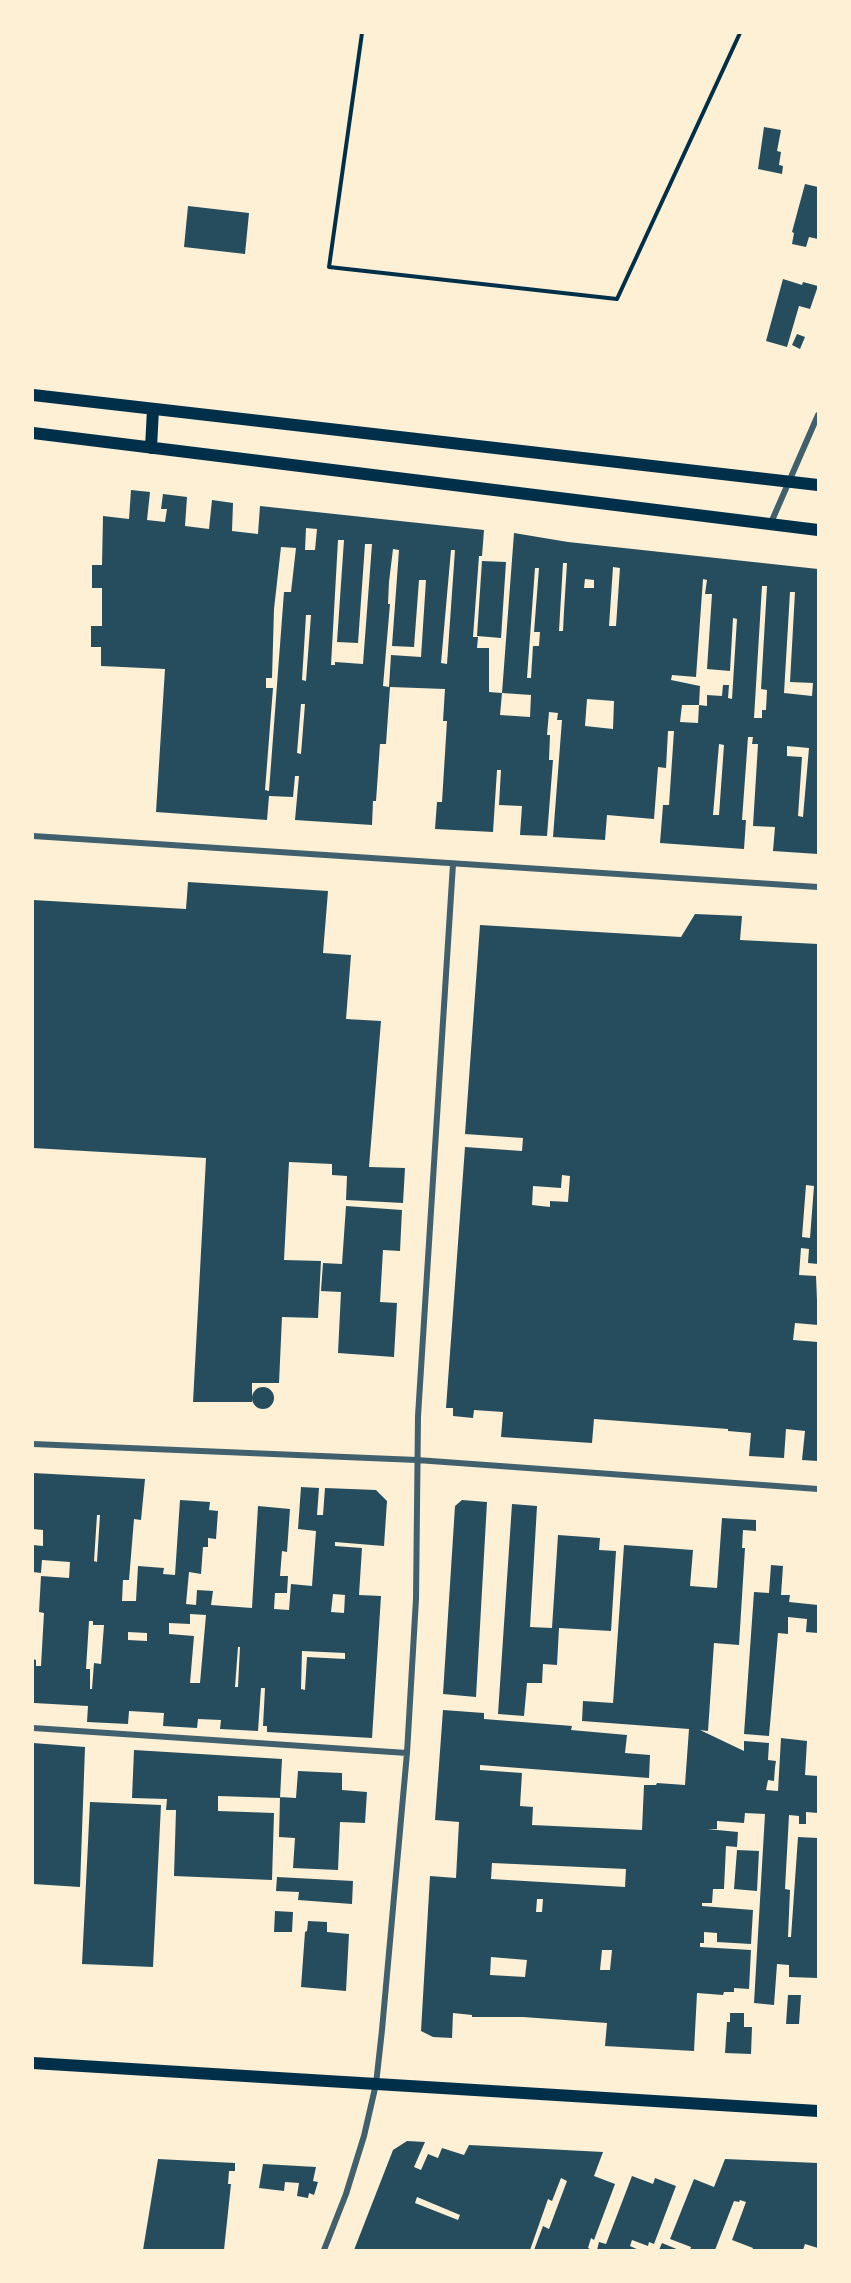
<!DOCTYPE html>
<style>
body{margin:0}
#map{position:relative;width:851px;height:2283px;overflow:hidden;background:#fdf0d5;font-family:Overpass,sans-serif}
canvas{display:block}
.frame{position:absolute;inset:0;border:34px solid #fdf0d5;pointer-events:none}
</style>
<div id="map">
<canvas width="851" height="2283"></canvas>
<div class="frame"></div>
</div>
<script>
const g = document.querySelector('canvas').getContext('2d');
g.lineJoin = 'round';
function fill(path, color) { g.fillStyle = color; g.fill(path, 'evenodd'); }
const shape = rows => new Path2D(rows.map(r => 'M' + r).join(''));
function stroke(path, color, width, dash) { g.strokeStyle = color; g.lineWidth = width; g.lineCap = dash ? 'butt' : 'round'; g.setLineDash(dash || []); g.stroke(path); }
const building = shape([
 [764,127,781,130,777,151,781,152,779,165,783,166,782,174,758,169],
 [805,184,818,187,818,239,809,237,806,247,792,244,794,233,792,232],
 [188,206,249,213,245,254,184,247],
 [783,279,802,285,803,282,818,286,810,309,799,306,787,347,766,341],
 [797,334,805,337,800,349,792,345],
 [131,490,150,492,147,520,165,522,167,509,161,509,163,494,187,497,185,526,209,529,212,500,233,503,232,531,258,534,260,506,484,530,482,556,479,556,473,637,478,637,477,648,489,648,489,692,502,693,500,715,530,717,531,695,502,693,514,533,568,542,818,569,818,854,773,851,775,827,753,826,758,744,752,744,753,737,748,737,742,820,746,820,744,849,660,843,663,805,669,805,674,731,668,731,666,768,658,767,654,819,607,815,605,840,553,837,562,720,557,720,558,713,549,712,547,735,550,735,549,760,553,760,547,836,520,835,522,806,499,805,501,770,497,770,493,832,435,829,437,802,442,802,447,721,443,721,445,689,390,687,386,744,380,744,376,801,373,801,372,825,295,820,299,776,295,776,293,797,269,796,267,820,156,812,165,669,101,666,101,647,91,647,91,626,102,626,102,588,92,588,92,565,102,565,103,516,129,519],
 [306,528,317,529,315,550,305,550],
 [338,540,344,540,337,642,358,643,365,544,372,544,363,664,335,662,335,665,331,665],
 [281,547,296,548,291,592,284,592,269,791,265,790,273,688,266,688,266,678,272,678,274,609],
 [393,549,399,550,392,646,414,647,419,580,426,580,421,657,391,655,389,687,383,686,390,604,388,604,389,582],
 [451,550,455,550,447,664,441,663],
 [563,563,567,563,564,611,563,631,559,631],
 [613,567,620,568,616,626,609,626],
 [535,568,539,568,534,632,540,632,539,646,533,646,531,678,527,678],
 [585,579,594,580,594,588,584,588],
 [703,579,707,580,705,594,712,594,707,669,730,671,733,618,737,619,732,699,728,698,729,685,723,685,722,696,707,695,707,706,699,705,698,723,680,722,682,705,699,705,700,686,671,680,672,675,696,677],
 [762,586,767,586,761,689,767,690,766,710,762,710,762,718,754,718],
 [790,592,795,592,790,682,813,683,812,696,784,693],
 [306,615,311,615,306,681,302,680],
 [587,699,614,701,613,729,585,726],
 [301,704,305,704,301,754,297,753],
 [719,744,724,745,719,815,713,815],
 [787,746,809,748,803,817,798,816,802,757,787,756],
 [482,561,506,562,501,638,477,636],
 [188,882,328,891,323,953,351,955,346,1019,381,1021,369,1167,405,1168,403,1203,346,1200,347,1176,332,1175,332,1164,289,1162,284,1260,321,1261,318,1318,282,1317,279,1383,252,1383,252,1402,193,1402,206,1158,33,1148,33,900,186,909],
 [695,914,742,916,740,940,818,944,818,1264,808,1263,809,1249,801,1248,799,1275,816,1276,818,1325,795,1323,793,1340,818,1342,818,1461,802,1460,805,1431,786,1429,784,1458,749,1456,751,1433,728,1431,728,1429,594,1419,592,1443,501,1437,503,1412,474,1410,473,1418,453,1416,453,1408,446,1408,465,1147,522,1151,523,1138,465,1134,480,925,681,937],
 [562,1175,570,1176,568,1202,550,1201,550,1207,532,1205,533,1186,561,1188],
 [806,1185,814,1186,810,1238,802,1237],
 [346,1206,402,1210,400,1251,383,1250,380,1302,397,1303,394,1357,338,1353,341,1292,321,1291,323,1263,342,1264],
 '252 1398a11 11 0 1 1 22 0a11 11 0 1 1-22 0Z',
 [33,1473,145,1479,141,1520,134,1519,129,1580,123,1580,122,1601,136,1601,138,1566,164,1568,163,1574,175,1575,180,1500,210,1502,209,1510,218,1511,216,1539,208,1538,208,1547,203,1547,201,1574,189,1572,186,1604,196,1605,197,1590,213,1591,211,1605,252,1608,258,1506,290,1509,287,1552,282,1551,280,1576,288,1576,287,1593,275,1593,274,1609,289,1610,291,1584,312,1586,316,1531,298,1529,301,1487,319,1488,317,1515,323,1515,325,1488,376,1490,387,1501,384,1546,335,1542,335,1546,362,1548,359,1595,381,1596,372,1738,267,1732,267,1726,263,1726,265,1688,261,1688,258,1731,220,1729,221,1720,198,1719,197,1728,163,1726,164,1713,129,1711,128,1724,87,1722,88,1706,34,1703,33,1659,36,1660,36,1666,41,1666,44,1613,39,1612,41,1576,69,1578,70,1562,42,1560,41,1573,33,1572,33,1545,43,1546,43,1530,33,1529],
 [97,1515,100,1515,97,1562,94,1561],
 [333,1594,345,1595,344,1613,331,1612],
 [190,1614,206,1615,200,1683,190,1683,194,1636,169,1634,169,1623,190,1624],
 [89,1621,93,1621,93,1625,104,1625,101,1664,94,1663,92,1689,90,1689,90,1669,86,1669],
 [128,1632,147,1633,147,1641,128,1640],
 [238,1647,240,1647,238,1687,235,1687],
 [302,1651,345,1653,345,1659,307,1657,305,1690,301,1689],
 [462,1500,487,1502,476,1697,443,1694,455,1506],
 [512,1504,537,1506,530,1627,552,1628,558,1535,600,1538,599,1550,616,1551,611,1631,559,1628,557,1665,543,1664,542,1683,527,1683,524,1716,498,1714],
 [722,1518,756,1520,756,1531,743,1530,742,1548,745,1548,739,1645,714,1643,708,1731,700,1730,744,1751,744,1741,769,1743,768,1760,776,1761,775,1767,774,1781,768,1780,766,1790,778,1791,781,1738,807,1741,805,1775,818,1776,818,1813,806,1812,806,1824,799,1824,799,1816,789,1815,785,1889,790,1890,788,1937,791,1937,798,1837,818,1838,818,1978,789,1977,789,1965,777,1964,774,2005,754,2003,765,1814,745,1813,744,1823,717,1821,717,1829,707,1829,738,1832,737,1847,726,1846,724,1889,713,1889,712,1903,702,1903,702,1906,753,1910,751,1944,717,1942,717,1933,704,1932,704,1943,700,1943,700,1947,751,1950,749,1989,734,1988,734,1992,724,1992,723,1995,697,1993,694,2051,605,2046,607,2023,523,2017,472,2017,472,2015,453,2013,452,2038,433,2037,421,2031,430,1876,456,1878,459,1822,435,1820,443,1710,484,1713,484,1719,572,1726,571,1730,627,1735,625,1753,650,1755,649,1778,480,1765,480,1770,522,1773,520,1806,533,1807,532,1825,642,1830,644,1785,656,1785,657,1783,685,1785,689,1729,582,1721,583,1701,613,1703,624,1545,693,1550,690,1586,717,1588],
 [492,1863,626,1869,625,1887,491,1879],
 [537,1899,543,1899,542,1912,536,1912],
 [602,1950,612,1950,610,1970,600,1970],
 [491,1957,527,1960,525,1977,490,1975],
 [771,1565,783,1566,781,1595,790,1595,789,1602,818,1605,818,1633,806,1632,807,1619,788,1617,788,1634,778,1633,769,1736,744,1734,754,1592,769,1593],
 [33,1743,85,1747,80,1887,33,1884],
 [134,1750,282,1759,280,1798,218,1796,218,1811,274,1813,272,1880,174,1876,176,1810,166,1810,167,1799,132,1798],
 [298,1771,342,1773,342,1790,367,1792,365,1823,340,1822,338,1870,293,1868,295,1838,279,1837,280,1797,296,1798],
 [90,1802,161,1805,153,1967,82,1964],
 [737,1850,759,1851,757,1891,734,1889],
 [277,1877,353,1881,352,1904,298,1900,299,1892,276,1891],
 [275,1911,293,1912,292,1932,274,1932],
 [308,1921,327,1922,327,1932,349,1934,346,1991,301,1987,305,1932,307,1931],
 [788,1995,801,1995,799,2024,786,2024],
 [730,2013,744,2013,744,2027,752,2027,751,2054,725,2053,727,2022,730,2022],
 [407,2141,425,2142,414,2167,421,2170,428,2154,438,2158,442,2148,464,2155,469,2145,603,2152,594,2176,615,2184,594,2240,591,2238,588,2248,592,2250,534,2250,543,2226,549,2229,567,2181,561,2178,552,2201,548,2199,530,2250,354,2250,393,2150],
 [417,2197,460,2215,458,2220,415,2203],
 [158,2159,235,2163,235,2171,229,2171,228,2184,231,2184,224,2250,143,2250],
 [725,2159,818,2163,818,2248,805,2244,803,2250,752,2250,753,2248,732,2240,746,2202,740,2200,739,2202,734,2201,715,2250,690,2250,691,2247,670,2239,694,2179,714,2187],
 [263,2164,316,2167,313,2181,318,2182,314,2195,309,2193,308,2198,297,2196,299,2183,285,2182,284,2191,259,2188],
 [632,2176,653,2184,655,2178,676,2186,654,2244,649,2242,648,2246,632,2240,630,2246,639,2250,597,2250,599,2242,606,2244],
 [662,2243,679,2250,659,2250]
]);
const path = shape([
 [362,33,329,267,617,299,740,33]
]);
const minor = shape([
 [770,525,818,415],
 [33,836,818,887],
 [33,1444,417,1460,818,1489],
 [33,1728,407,1753],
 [324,2250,346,2194,364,2136,376,2084,382,2030,407,1753,416,1599,418,1416,453,864]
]);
const secondary = shape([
 [33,395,818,485],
 [33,433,818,530],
 [151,448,153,409],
 [33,2063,818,2111]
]);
fill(building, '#264d5e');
stroke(path, '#003049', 4);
stroke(minor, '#3f606c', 6);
stroke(secondary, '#003049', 12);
</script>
